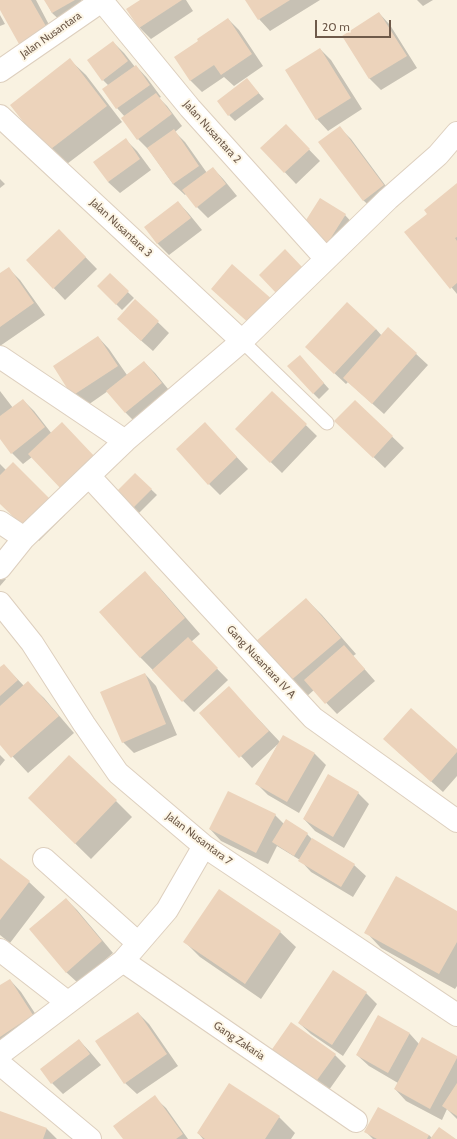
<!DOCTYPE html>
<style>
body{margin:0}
#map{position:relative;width:457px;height:1139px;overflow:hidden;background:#f9f2e1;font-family:Cabin,sans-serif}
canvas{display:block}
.scale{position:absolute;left:315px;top:20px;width:76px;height:18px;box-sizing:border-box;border:2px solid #6e5a4a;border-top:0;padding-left:5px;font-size:12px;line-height:14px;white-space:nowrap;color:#6e5a4a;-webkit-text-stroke:3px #fdf6e6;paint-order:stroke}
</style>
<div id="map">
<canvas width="457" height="1139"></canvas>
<div class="scale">20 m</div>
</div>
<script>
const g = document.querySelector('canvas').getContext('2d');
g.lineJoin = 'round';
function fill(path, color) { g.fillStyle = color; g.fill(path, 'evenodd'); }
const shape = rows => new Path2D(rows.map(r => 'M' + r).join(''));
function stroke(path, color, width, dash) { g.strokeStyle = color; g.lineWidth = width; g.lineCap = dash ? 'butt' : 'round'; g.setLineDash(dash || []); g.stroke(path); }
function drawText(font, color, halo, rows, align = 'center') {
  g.font = font + ' Cabin,sans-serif'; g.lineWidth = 4; g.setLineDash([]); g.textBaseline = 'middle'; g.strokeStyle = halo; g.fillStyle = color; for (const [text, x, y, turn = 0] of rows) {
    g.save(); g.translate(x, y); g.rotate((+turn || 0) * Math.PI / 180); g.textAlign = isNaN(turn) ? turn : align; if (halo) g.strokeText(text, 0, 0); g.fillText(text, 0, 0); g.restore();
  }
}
const shadow = shape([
 [0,0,36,0,57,40,31,54,20,43,0,8],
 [45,0,81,0,87,11,64,24,52,13],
 [142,0,186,0,193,11,151,39,140,28,128,9],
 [247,0,320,0,270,31,259,19],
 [417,0,433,0,423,6],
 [379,13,390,25,417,68,381,90,370,79,343,36],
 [0,15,5,24,0,26],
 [228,19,239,30,263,66,234,86,224,77,202,92,190,80,199,41],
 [113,42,124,53,135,67,136,66,147,78,161,97,159,98,167,106,182,126,175,132,185,142,207,173,213,168,224,180,237,196,208,218,197,207,186,194,185,195,173,184,149,150,138,139,125,117,117,108,109,86,103,80],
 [320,49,331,60,362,109,328,131,317,119],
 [70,60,86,75,122,122,63,167,47,152],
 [247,80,264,99,235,121,229,115],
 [340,128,351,139,394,197,375,211,363,200],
 [297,137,320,161,296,184,262,148],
 [126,140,137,151,151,170,120,193,108,182],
 [0,179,5,184,0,188],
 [457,184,457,294,406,232,429,214],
 [178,202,189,214,202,230,169,255,158,244,145,227],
 [345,215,356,227,339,255,314,239],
 [59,230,97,269,65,300,27,260],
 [9,269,20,280,45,315,0,346,0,275],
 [110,275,134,298,122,310,98,286],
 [135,300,169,333,153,351,129,330],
 [376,329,382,336,389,329,428,365,384,414,348,382,346,384,318,358],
 [98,337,109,349,127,375,144,362,155,373,173,395,137,424,126,413,108,391,85,407,73,395],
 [305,362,329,389,319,399,313,393],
 [0,391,13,408,23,400,34,411,52,434,32,457,23,464,12,453,0,438],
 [272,392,317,436,282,473,248,440],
 [355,401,404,448,385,468,347,432],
 [216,435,248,469,220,495,209,484],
 [13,463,65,515,39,541,0,502,0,464,6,470],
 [135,474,157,495,139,513,118,492],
 [145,573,160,588,200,634,191,642,228,680,194,712,140,657],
 [0,574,6,579,0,586],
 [306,599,322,615,356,654,353,656,375,681,337,714,314,690,306,697,290,681],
 [4,665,24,686,28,683,44,698,74,733,28,773,0,743,0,668],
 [145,674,156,686,177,735,134,753,123,742],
 [229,688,280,742,315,754,326,765,299,813,268,795,257,784,278,744,252,768,201,713],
 [396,750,457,751,457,776,443,792],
 [0,755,5,760,0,766],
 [358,793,369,804,344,848,315,831,304,819],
 [116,801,132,817,91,859,45,814],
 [275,815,284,824,307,834,313,840,354,865,366,876,353,897,311,872,300,860,277,846,268,864,221,841,210,829],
 [0,859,29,882,45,897,10,943,0,935],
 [66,899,77,910,113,953,78,983,66,972],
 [457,912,457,986,455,989,381,948,366,932],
 [280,932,296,947,261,999,200,957,185,942],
 [10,980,21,992,44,1027,0,1056,0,987],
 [366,993,377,1004,343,1056,311,1034,299,1023],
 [138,1013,149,1024,178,1066,137,1094,125,1083],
 [379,1017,410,1034,419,1044,457,1057,457,1119,447,1109,442,1120,406,1101,395,1089,398,1083,369,1066,357,1055],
 [79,1040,90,1052,101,1065,63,1094,52,1083],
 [335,1055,346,1066,324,1097,281,1066],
 [154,1097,166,1108,188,1139,125,1139],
 [0,1112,47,1129,57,1139,0,1139],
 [279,1117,295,1133,291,1139,203,1139,198,1133],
 [366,1132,429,1135,432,1138,454,1139,373,1139]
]);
const building = shape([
 [0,0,31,0,47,28,19,44,0,10],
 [44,0,75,0,52,13],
 [140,0,182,0,139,28,126,9],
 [245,0,290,0,258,20],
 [379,12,407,56,369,79,342,36],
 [228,18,252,54,221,75,214,65,190,81,174,57,198,41,197,39],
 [113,41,128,61,102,81,87,60],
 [320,48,351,98,316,120,285,70],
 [70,58,107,106,47,152,10,105],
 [136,65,150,85,116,109,102,89],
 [247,78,259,93,228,116,217,101],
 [156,93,172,114,137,140,121,118],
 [286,124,310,149,284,173,260,148],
 [340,126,384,185,363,201,318,142],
 [174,129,199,166,173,184,147,148],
 [126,138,140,159,108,182,93,162],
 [213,167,226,184,196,208,182,190],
 [457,183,457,237,455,238,457,241,457,283,450,289,404,232,427,214,424,210],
 [320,198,346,214,327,244,301,228],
 [178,201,191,218,157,244,144,227],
 [59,229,86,257,53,289,26,260],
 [285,249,303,268,277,294,259,275],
 [232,264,274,301,252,326,211,289],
 [9,267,34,303,0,327,0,273],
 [110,273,129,291,116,305,97,286],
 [135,299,159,321,141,341,117,319],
 [347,302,376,329,334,374,305,347],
 [388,327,417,353,372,404,343,378],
 [98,336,118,366,72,396,53,366],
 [300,355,324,383,313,394,287,366],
 [144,361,162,383,125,413,106,391],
 [272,391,307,424,270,463,235,429],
 [23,399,45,427,11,454,0,439,0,416],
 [355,400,393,436,373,458,334,421],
 [62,422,96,458,62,490,28,454],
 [205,422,237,457,208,485,176,449],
 [13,462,54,503,27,530,0,504,0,475],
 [135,473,152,489,133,508,116,492],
 [145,571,185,618,140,658,99,612],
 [306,598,341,638,289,682,255,642],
 [188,637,218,668,182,702,152,670],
 [344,645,365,669,325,704,304,680],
 [4,664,18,680,0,696,0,667],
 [145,673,166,724,122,743,100,692],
 [28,681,59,716,11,758,0,745,0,706],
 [229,686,269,731,239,758,199,713],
 [411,708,457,749,457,752,431,782,383,739],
 [283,735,315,753,287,802,255,784],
 [69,755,117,800,75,844,28,798],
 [328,774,359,792,333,837,303,819],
 [228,791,276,814,256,853,209,829],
 [286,819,308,833,294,856,272,842],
 [312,838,355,864,341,887,298,861],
 [0,858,30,881,0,920],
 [396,876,457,911,457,942,439,974,364,933],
 [219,889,281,931,245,984,183,942],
 [66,898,102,941,66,973,29,929],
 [333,970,367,992,332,1045,298,1023],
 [10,979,33,1015,0,1037,0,985],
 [138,1012,167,1054,124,1084,95,1041],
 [378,1015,410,1033,388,1073,356,1055],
 [291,1022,336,1054,312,1087,268,1055],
 [422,1037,457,1056,457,1058,430,1109,394,1089],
 [79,1039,90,1054,51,1084,40,1069],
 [229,1083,280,1116,265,1139,205,1139,197,1133],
 [457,1083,457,1116,442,1106],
 [155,1095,183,1134,176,1139,123,1139,113,1126],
 [378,1107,429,1135,427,1139,377,1139,364,1132],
 [0,1111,47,1128,43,1139,0,1139],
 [439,1127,456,1139,430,1139]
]);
const service = shape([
 [242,341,327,423]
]);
const minor = shape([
 [102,1,190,108,326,259],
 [0,116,242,341],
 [0,357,125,441,242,341,388,199,438,155,457,133],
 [89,476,313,718,457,821],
 [0,522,24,538],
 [0,568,24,538,125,441],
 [0,603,32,643,84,724,118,773,204,846,457,1015],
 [44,859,138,943],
 [0,950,67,1002],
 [123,961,356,1121],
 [0,1054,123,961,167,910,204,846],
 [0,1064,90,1139]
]);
const tertiary = shape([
 [0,71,103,0]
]);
const streetNames = [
 ["Jalan Nusantara",51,35,-35],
 ["Jalan Nusantara 2",212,132,48],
 ["Jalan Nusantara 3",121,228,43],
 ["Gang Nusantara IV A",261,662,47],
 ["Jalan Nusantara 7",199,839,37],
 ["Gang Zakaria",239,1041,34]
];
fill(shadow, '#0003');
fill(building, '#ecd3bb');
stroke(service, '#ddcfbe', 15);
stroke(minor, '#ddcfbe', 24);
stroke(tertiary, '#ddcfbe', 24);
stroke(service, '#fff', 13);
stroke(minor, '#fff', 22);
stroke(tertiary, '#fff', 22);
drawText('11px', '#6e5a4a', '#fdf6e6', streetNames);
</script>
